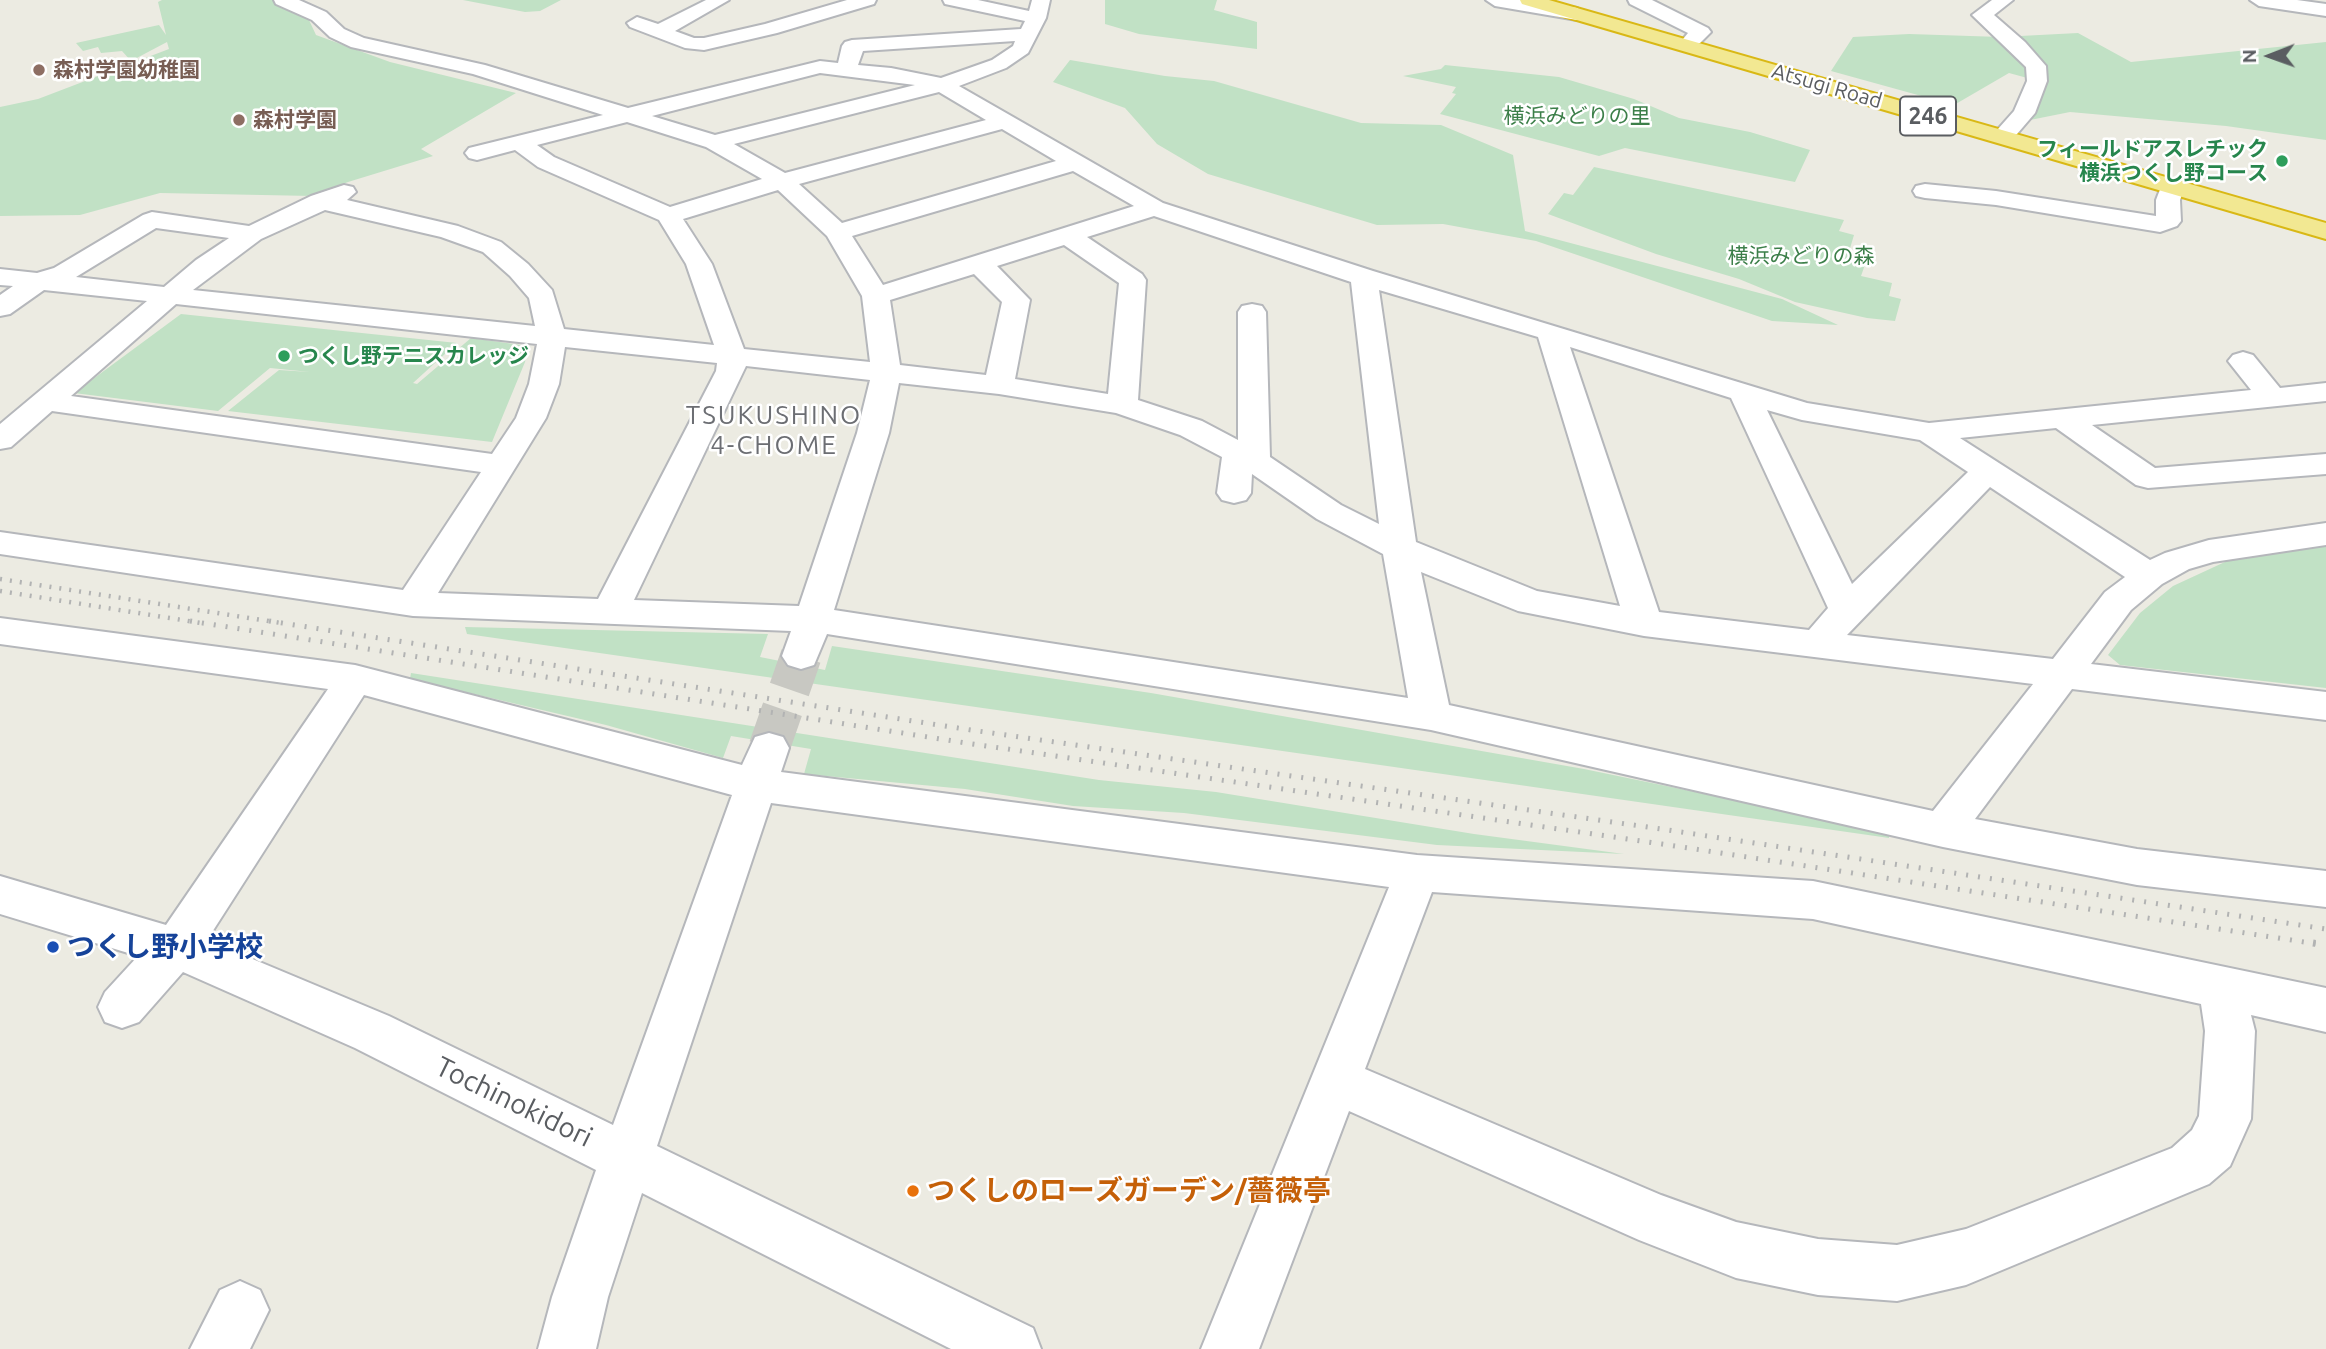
<!DOCTYPE html>
<meta charset="utf-8">
<style>
body{margin:0}
#map{position:relative;width:2326px;height:1349px;overflow:hidden;background:#ecebe2;font-family:Ubuntu,sans-serif}
canvas{display:block}
.north{position:absolute;left:2235px;top:21px;width:70px;height:70px;-webkit-text-stroke:5px #fff;paint-order:stroke;rotate:269deg;font-size:19px;font-weight:700;line-height:28px;text-align:center;color:#5a5d61}
.north::after{content:'';display:block;margin:auto;width:24px;height:32px;background:#5a5d61;clip-path:polygon(50% 0,100% 100%,50% 72%,0 100%)}
</style>
<div id="map">
<canvas width="2326" height="1349"></canvas>
<div class="north">N</div>
</div>
<script>
const g = document.querySelector('canvas').getContext('2d');
g.lineJoin = 'round';
function fill(path, color) { g.fillStyle = color; g.fill(path, 'evenodd'); }
const shape = rows => new Path2D(rows.map(r => 'M' + r).join(''));
function stroke(path, color, width, dash) { g.strokeStyle = color; g.lineWidth = width; g.lineCap = dash ? 'butt' : 'round'; g.setLineDash(dash || []); g.stroke(path); }
function drawText(font, color, halo, rows, align = 'center') {
  g.font = font + ' Ubuntu,"Noto Sans JP",sans-serif'; g.lineWidth = 5; g.setLineDash([]); g.textBaseline = 'middle'; g.strokeStyle = halo; g.fillStyle = color; for (const [text, x, y, turn = 0] of rows) {
    g.save(); g.translate(x, y); g.rotate((+turn || 0) * Math.PI / 180); g.textAlign = isNaN(turn) ? turn : align; if (halo) g.strokeText(text, 0, 0); g.fillText(text, 0, 0); g.restore();
  }
}
const green = shape([
 [162,0,279,0,309,20,316,35,390,62,516,93,421,149,433,156,348,182,313,196,160,193,80,215,0,216,0,107,38,99,169,49,167,42,131,61,122,51,101,53,98,47,83,51,76,43,159,25,166,35,158,2],
 [463,0,561,0,540,11,525,12],
 [1105,0,1217,0,1214,10,1257,22,1257,49,1139,34,1105,24],
 [2078,33,2131,62,2326,42,2326,140,2226,126,2070,112,2030,120,2042,82,2009,73,1954,105,1831,71,1853,37,1909,34,2001,37],
 [1070,60,1165,76,1214,81,1361,123,1441,125,1513,155,1525,231,1782,299,1838,325,1772,321,1536,241,1443,224,1377,225,1208,174,1157,144,1125,108,1053,82],
 [1445,65,1559,77,1634,99,1679,118,1750,132,1810,150,1795,182,1625,148,1599,156,1440,114,1456,94,1452,93,1456,87,1403,76,1441,69],
 [1594,167,1844,220,1839,231,1854,235,1848,255,1867,259,1861,276,1892,283,1889,296,1901,299,1895,321,1867,318,1795,302,1739,279,1656,254,1548,214,1564,193,1573,195],
 [181,314,457,343,413,383,417,384,471,338,528,346,525,362,492,442,228,411,279,370,310,372,270,368,218,411,74,393],
 [2326,546,2326,688,2120,665,2108,655,2140,613,2173,586,2227,561],
 [465,627,768,634,760,657,825,670,832,646,1151,693,1584,769,1889,832,1889,838,467,634],
 [411,673,1099,780,1216,792,1474,834,1624,854,1437,845,1184,813,1073,806,965,789,804,774,811,749,731,736,723,758,606,725,410,679]
]);
const minorTunnel = shape([
 [769,748,801,656]
]);
const minor = shape([
 [274,0,299,0,326,12,344,29,364,38,485,65,628,108,820,61,838,63,842,46,845,42,852,40,1021,29,1025,21,945,4,943,0,978,0,1029,11,1032,0,1050,0,1046,18,1028,53,1006,68,959,86,1163,203,1373,271,1807,403,1929,423,2251,390,2228,361,2233,355,2243,352,2253,355,2280,388,2326,383,2326,401,2092,425,2155,468,2326,454,2326,474,2148,488,2136,485,2056,428,1960,438,2150,560,2165,553,2209,540,2326,523,2326,545,2213,562,2189,569,2162,584,2131,610,2091,664,2326,692,2326,720,2072,689,1975,819,2137,849,2326,871,2326,907,2137,885,1943,847,1431,730,827,634,814,665,801,669,788,665,782,656,791,631,413,616,0,554,0,532,403,590,481,472,52,411,11,447,0,449,0,424,147,301,44,290,10,314,0,316,0,295,13,286,0,285,0,269,37,273,54,268,143,215,152,212,249,226,311,196,344,185,353,187,356,192,347,200,458,226,501,242,528,264,552,290,564,329,714,345,686,264,659,220,538,167,515,150,477,160,469,158,465,153,469,148,603,115,473,74,351,47,330,37,312,20,276,4,274,0],
 [1015,41,1013,46,992,60,941,78,891,68,858,65,863,51,1015,41],
 [820,73,915,85,715,135,652,116,820,73],
 [939,92,986,120,785,173,734,144,939,92],
 [627,122,706,147,762,179,670,207,554,157,537,145,627,122],
 [1002,129,1056,161,842,223,799,184,1002,129],
 [1073,171,1134,206,883,285,852,236,1073,171],
 [778,190,827,236,862,296,870,362,744,349,712,264,683,219,778,190],
 [325,210,441,237,483,252,510,276,529,298,535,326,193,290,261,239,325,210],
 [1154,216,1351,282,1379,524,1341,505,1270,457,1266,312,1262,306,1252,304,1242,306,1238,312,1238,440,1202,421,1138,400,1146,280,1142,274,1087,237,1154,216],
 [156,228,229,238,196,260,164,287,76,277,156,228],
 [1064,245,1119,283,1108,394,1015,379,1030,300,997,266,1064,245],
 [974,274,1002,302,986,375,900,365,890,300,974,274],
 [1379,290,1538,337,1620,606,1537,591,1416,542,1379,290],
 [176,304,537,344,529,384,516,418,492,454,71,396,176,304],
 [565,347,717,363,716,371,598,599,438,593,546,418,559,384,565,347],
 [1570,347,1731,398,1828,608,1809,630,1659,612,1570,347],
 [746,366,870,380,857,433,799,606,634,600,746,366],
 [899,383,999,394,1116,413,1180,435,1222,457,1217,493,1222,500,1234,503,1246,500,1251,493,1252,474,1317,519,1383,554,1408,698,834,610,889,433,899,383],
 [1767,410,1802,420,1920,440,1968,472,1852,584,1767,410],
 [1990,487,2125,577,2105,592,2053,659,1847,635,1990,487],
 [1421,572,1518,611,1644,636,2033,684,1933,811,1449,705,1421,572],
 [706,0,729,0,675,31,694,38,704,38,765,24,847,0,876,0,874,4,777,33,704,50,685,48,630,27,627,23,637,17,658,24,706,0],
 [1486,0,1528,0,1577,8,1586,14,1577,20,1495,6,1486,0],
 [1628,0,1652,0,1708,28,1711,32,1700,43,1686,43,1683,39,1688,33,1630,4,1628,0],
 [1992,0,2013,0,1994,15,2025,42,2046,66,2047,81,2035,113,2017,134,2009,136,2001,134,1998,129,2014,111,2027,81,2026,67,1972,15,1992,0],
 [2250,0,2297,0,2326,4,2326,16,2259,6,2250,0],
 [2173,180,2182,182,2185,187,2180,200,2181,221,2177,226,2160,232,1996,205,1925,198,1916,196,1913,191,1916,186,1925,184,1996,191,2156,216,2156,200,2161,187,2164,182,2173,180],
 [0,618,355,665,742,765,755,737,769,733,783,737,789,748,781,772,1417,855,1813,881,2326,988,2326,1032,2251,1015,2255,1031,2251,1119,2230,1166,2209,1184,1966,1285,1897,1301,1818,1295,1736,1278,1639,1240,1349,1111,1259,1349,1201,1349,1389,887,771,803,657,1146,1033,1328,1041,1349,951,1349,642,1193,608,1297,596,1349,538,1349,552,1297,596,1170,355,1048,183,972,139,1022,122,1028,105,1022,98,1007,105,992,138,956,0,914,0,876,166,925,328,689,0,644,0,618],
 [364,695,732,795,613,1125,389,1016,207,940,364,695],
 [1432,892,1813,919,2201,1004,2205,1031,2199,1116,2192,1130,2172,1148,1966,1229,1897,1245,1818,1239,1736,1222,1661,1195,1365,1069,1432,892],
 [240,1281,260,1290,269,1310,250,1349,190,1349,220,1290,240,1281]
]);
const highway = shape([
 [1520,0,1549,0,2326,223,2326,239,1522,4,1520,0]
]);
const railFar2 = shape([
 [0,579,281,623],
 [0,591,201,623]
]);
const railFar1 = shape([
 [190,621,966,743,1662,844,2324,945],
 [269,621,971,730,1661,829,2326,929]
]);
const rail = shape([
 [2313,943,2326,945]
]);
const markers = [
 [39,70,7,"#8d6e63"],
 [239,120,7,"#8d6e63"],
 [2282,161,7,"#2e9e5b"],
 [284,356,7,"#2e9e5b"],
 [53,947,7,"#1a4fb4"],
 [913,1191,7,"#e8710a"]
];
const farEducationnames = [
 ["森村学園幼稚園",53,70],
 ["森村学園",253,120]
];
const farStreetnames = [
 ["Atsugi Road",1827,86,16]
];
const farParknames = [
 ["横浜みどりの里",1577,116],
 ["横浜みどりの森",1801,256]
];
const farLeisurenames = [
 ["フィールドアスレチック",2268,149],
 ["横浜つくし野コース",2268,173],
 ["つくし野テニスカレッジ",298,356,"left"]
];
const shields = [
 [1928,116,56]
];
const shieldNames = [
 ["246",1928,116]
];
const neighbourhoodNames = [
 ["TSUKUSHINO",774,415],
 ["4-CHOME",774,445]
];
const nearTransitnames = [
 ["つくし野小学校",67,947]
];
const nearStreetnames = [
 ["Tochinokidori",514,1102,26]
];
const nearFoodnames = [
 ["つくしのローズガーデン/薔薇亭",927,1191]
];
fill(green, '#c1e1c5');
stroke(minorTunnel, '#c8c8c2', 41, [41, 21]);
stroke(minor, '#b5b7bb', 4);
stroke(highway, '#d9b815', 4);
fill(minor, '#fff');
fill(highway, '#f2e892');
stroke(railFar2, '#b2b3b3', 4.5, [2, 8]);
stroke(railFar1, '#b2b3b3', 5, [2, 10]);
stroke(rail, '#b2b3b3', 7, [2.5, 12]);
for (const [x, y, r, color] of markers) { const dot = new Path2D(); dot.arc(x, y, r, 0, 2 * Math.PI); g.fillStyle = color; g.fill(dot); stroke(dot, '#fff', 2.5); }
drawText('bold 21px', '#785e54', '#fff', farEducationnames, 'left');
drawText('21px', '#5a5d61', '#fff', farStreetnames);
drawText('21px', '#3c7f49', '#fff', farParknames);
drawText('bold 21px', '#27864d', '#fff', farLeisurenames, 'right');
for (const [x, y, w] of shields) { const box = new Path2D(); box.roundRect(x - w / 2, y - 19.5, w, 39, 5); g.fillStyle = '#fff'; g.fill(box); stroke(box, '#5a5d61', 2); }
drawText('bold 23px', '#5a5d61', null, shieldNames);
g.letterSpacing = '2px';
drawText('26px', '#6c6e73', '#fff', neighbourhoodNames);
g.letterSpacing = '0px';
drawText('bold 28px', '#164399', '#fff', nearTransitnames, 'left');
drawText('28px', '#5a5d61', '#fff', nearStreetnames);
drawText('bold 28px', '#c56008', '#fff', nearFoodnames, 'left');
</script>
